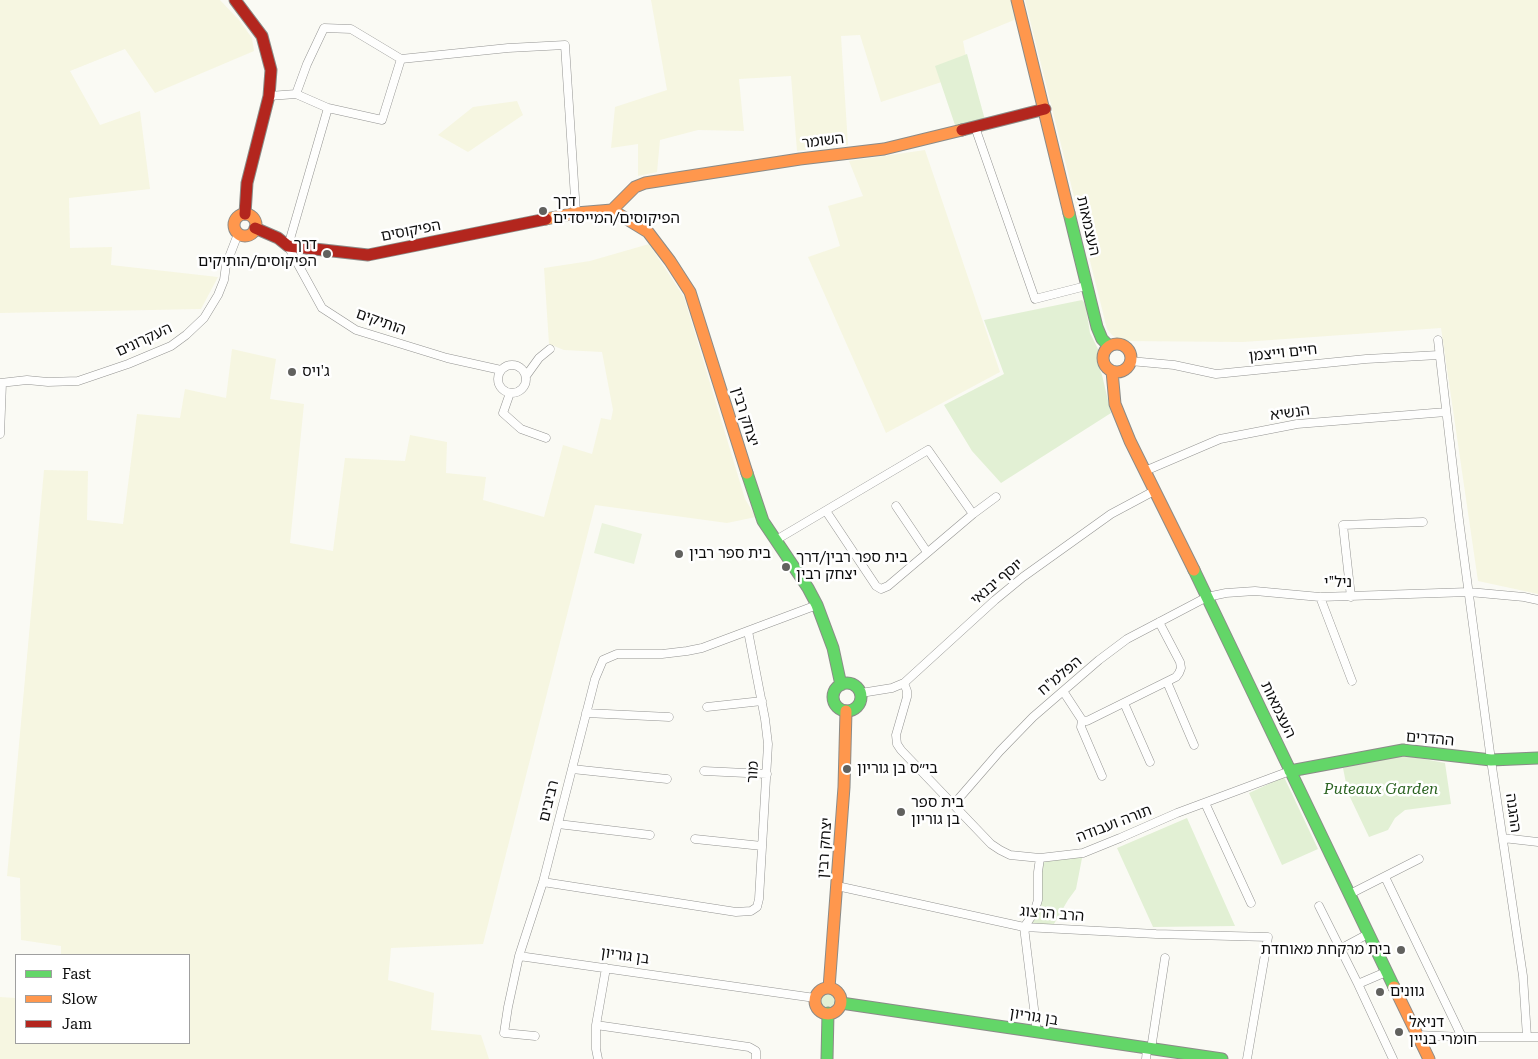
<!DOCTYPE html>
<meta charset="utf-8">
<style>
body{margin:0}
#map{position:relative;width:1538px;height:1059px;overflow:hidden;background:#fafaf4;font-family:"Roboto Serif",serif}
canvas{display:block}
.legend{position:absolute;left:15px;top:954px;width:175px;height:90px;box-sizing:border-box;background:#fff;border:1px solid #9f9f9f;margin:0;padding:6px 9px;list-style:none;font-size:15px;color:#0e0e0e}
.legend li{display:flex;align-items:center;gap:10px;height:25px}
.legend b{width:25px;border:1px solid #9f9f9f}
</style>
<div id="map">
<canvas width="1538" height="1059"></canvas>
<ul class="legend">
<li><b style="height:6px;background:#63d668"></b>Fast</li>
<li><b style="height:6px;background:#ff974d"></b>Slow</li>
<li><b style="height:6px;background:#b3261e"></b>Jam</li>
</ul>
</div>
<script>
const g = document.querySelector('canvas').getContext('2d');
g.lineJoin = 'round';
function fill(path, color) { g.fillStyle = color; g.fill(path, 'evenodd'); }
const shape = rows => new Path2D(rows.map(r => 'M' + r).join(''));
function stroke(path, color, width, dash) { g.strokeStyle = color; g.lineWidth = width; g.lineCap = dash ? 'butt' : 'round'; g.setLineDash(dash || []); g.stroke(path); }
function drawText(font, color, halo, rows, align = 'center') {
  g.font = font + ' "Roboto Serif","Noto Sans Hebrew",serif'; g.lineWidth = 5; g.setLineDash([]); g.textBaseline = 'middle'; g.strokeStyle = halo; g.fillStyle = color; for (const [text, x, y, turn = 0] of rows) {
    g.save(); g.translate(x, y); g.rotate((+turn || 0) * Math.PI / 180); g.textAlign = isNaN(turn) ? turn : align; if (halo) g.strokeText(text, 0, 0); g.fillText(text, 0, 0); g.restore();
  }
}
const farmland = shape([
 [0,0,220,0,239,20,252,38,254,51,155,93,125,49,70,71,100,125,140,111,150,189,69,198,70,248,112,247,111,265,218,277,201,309,0,313],
 [651,0,1014,0,1019,18,963,41,969,73,881,102,860,35,841,36,848,145,797,151,791,76,739,79,744,131,698,130,660,140,657,172,638,176,638,144,611,148,615,107,667,90],
 [1025,0,1538,0,1538,594,1478,581,1441,328,1243,342,1121,341,1112,335,1107,329],
 [517,101,523,115,468,152,438,135,473,107],
 [925,150,1000,372,886,433,808,257,840,246,828,206,863,196,849,161],
 [649,244,684,297,745,499,756,517,727,523,595,505,483,944,391,948,388,980,434,993,431,1030,481,1035,489,1059,0,1059,0,997,16,998,16,1043,189,1043,189,955,61,955,61,946,21,940,20,878,7,876,44,470,88,471,87,520,123,524,137,414,180,418,185,389,226,398,232,349,276,359,270,399,304,404,290,543,333,551,345,458,405,461,410,435,447,442,446,473,486,477,483,500,544,517,563,445,592,454,601,418,611,420,613,410,602,352,564,350,549,344,544,268,590,261]
]);
const green = shape([
 [967,54,985,120,956,128,935,66],
 [1082,300,1084,302,1086,308,1090,333,1099,351,1097,359,1098,364,1102,375,1111,413,1001,483,972,451,944,405,1004,374,984,320],
 [1397,754,1445,763,1451,804,1405,810,1395,818,1388,830,1369,837,1348,793,1343,768],
 [1284,777,1318,849,1282,865,1249,793],
 [1187,818,1235,926,1153,927,1117,848],
 [1083,853,1076,889,1068,900,1051,929,1024,927,1034,913,1040,858],
 '818 1000a10 10 0 1 1 20 0a10 10 0 1 1-20 0Z'
]);
const pitch = shape([
 [602,523,642,534,634,564,594,553]
]);
const street = shape([
 [296,94,307,64,324,28,351,29,401,59,508,48,565,45,576,213],
 [269,96,296,94,328,108,382,120,401,59],
 [328,108,288,246,322,308,356,330,447,358,501,370],
 [975,127,1035,299,1086,286],
 [1438,340,1459,520,1491,760,1523,976,1527,1037],
 [1130,361,1174,365,1216,374,1366,359,1439,355],
 '498 379a14 14 0 1 1 28 0a14 14 0 1 1-28 0Z',
 [526,376,539,358,550,349],
 [0,383,27,380,48,382,78,381,128,364,171,346,186,335,204,318,218,295,224,280,226,265,238,234],
 [510,393,503,413,521,429,546,438],
 [0,434,2,383],
 [1145,471,1220,439,1297,424,1446,412],
 [896,506,927,552],
 [826,511,876,586,881,589,888,586,973,514,996,497],
 [776,540,928,450,973,514],
 [1320,597,1352,681],
 [1351,597,1343,525,1423,522],
 [1167,682,1194,745],
 [904,683,907,691,907,697,896,735,897,744,901,750,991,844,1000,850,1010,855,1040,858,1083,853,1120,838,1177,813,1290,771],
 [1063,691,1082,720,1087,721,1176,677,1179,673,1181,668,1180,662,1159,622],
 [861,693,892,688,904,683,995,600,1023,577,1111,514,1154,491],
 [1124,703,1150,762],
 [707,707,762,701],
 [586,713,669,717],
 [1082,720,1081,727,1102,776],
 [572,769,667,779],
 [704,771,767,774],
 [1205,803,1251,903],
 [954,804,1000,751,1033,717,1099,660,1127,639,1207,597,1226,593,1255,591,1320,597,1469,592,1524,597,1538,600],
 [558,824,650,835],
 [1503,838,1538,842],
 [695,839,762,846],
 [1385,877,1462,1037],
 [543,882,736,912,751,911,757,907,759,899,768,744,765,719,748,631],
 [837,886,1024,927,1156,934,1268,937,1247,1059],
 [1350,894,1419,859],
 [1319,906,1358,984,1393,1059],
 [1340,949,1368,934],
 [519,956,815,998],
 [1358,984,1386,972],
 [596,1025,749,1047,756,1051,756,1059],
 [1037,1033,1024,927,1034,913,1038,900,1038,872,1040,858],
 [1417,1035,1462,1037,1538,1037],
 [535,1036,504,1033,508,1007,519,956,543,882,595,679,603,660,617,654,662,654,687,651,702,648,817,605],
 [1151,1049,1165,958],
 [598,1059,596,1049,596,1025,606,968],
 [1146,1059,1147,1049]
]);
const fast = shape([
 [1069,213,1097,327,1102,339,1109,346],
 [747,473,763,521,808,588,817,605,833,648,841,685],
 [1194,570,1394,987],
 '833 697a14 14 0 1 1 28 0a14 14 0 1 1-28 0Z',
 [1290,771,1403,750,1491,760,1538,758],
 [841,1003,1222,1059],
 [827,1059,828,1013]
]);
const slow = shape([
 [1017,0,1069,213],
 [612,210,635,187,645,183,800,159,884,149,962,130],
 '234 225a11 11 0 1 1 22 0a11 11 0 1 1-22 0Z',
 [546,219,576,213,612,210,648,232,670,261,690,292,747,473],
 '1103 358a14 14 0 1 1 28 0a14 14 0 1 1-28 0Z',
 [1112,371,1115,404,1130,441,1194,570],
 [1394,987,1429,1059],
 [829,988,844,787,846,711],
 '815 1001a13 13 0 1 1 26 0a13 13 0 1 1-26 0Z'
]);
const jam = shape([
 [235,0,262,36,271,70,269,96,247,183,245,214],
 [962,130,1045,109],
 [255,228,278,238,288,246,368,255,546,219]
]);
const markers = [
 [543,211,5,"#61615e"],
 [327,254,5,"#61615e"],
 [292,372,5,"#61615e"],
 [679,554,5,"#61615e"],
 [786,567,5,"#61615e"],
 [847,769,5,"#61615e"],
 [901,812,5,"#61615e"],
 [1401,950,5,"#61615e"],
 [1380,992,5,"#61615e"],
 [1399,1032,5,"#61615e"]
];
const streetNames = [
 ["השומר",823,141,-7],
 ["העצמאות",1088,226,77],
 ["הפיקוסים",411,231,-11],
 ["הותיקים",381,322,20],
 ["העקרונים",144,340,-25],
 ["חיים וייצמן",1283,353,-6],
 ["הנשיא",1290,413,-8],
 ["יצחק רבין",745,417,73],
 ["יוסף יבנאי",997,582,-40],
 ["ניל\"י",1338,583],
 ["הפלמ\"ח",1060,676,-40],
 ["העצמאות",1278,710,64],
 ["ההדרים",1430,739,5],
 ["מור",753,772,-87],
 ["רביבים",549,801,-76],
 ["ההגנה",1513,813,82],
 ["תורה ועבודה",1114,824,-21],
 ["יצחק רבין",825,848,-86],
 ["הרב הרצוג",1052,914,5],
 ["בן גוריון",625,956,8],
 ["בן גוריון",1034,1017,9]
];
const poiNames = [
 ["דרך",553,202],
 ["הפיקוסים/המייסדים",553,219],
 ["דרך",317,245,"right"],
 ["הפיקוסים/הותיקים",317,262,"right"],
 ["ג'ויס",302,372],
 ["בית ספר רבין",689,554],
 ["בית ספר רבין/דרך",796,558],
 ["יצחק רבין",796,575],
 ["בי״ס בן גוריון",857,769],
 ["בית ספר",911,803],
 ["בן גוריון",911,820],
 ["בית מרקחת מאוחדת",1391,950,"right"],
 ["גוונים",1390,992],
 ["דניאל",1409,1023],
 ["חומרי בניין",1409,1040]
];
const parkNames = [
 ["Puteaux Garden",1381,790]
];
fill(farmland, '#f6f6e1');
fill(green, '#e2f0d4');
fill(pitch, '#ecf4de');
stroke(street, '#949492', 9);
stroke(fast, '#8b8b88', 13);
stroke(slow, '#8b8b88', 13);
stroke(jam, '#8b8b88', 13);
stroke(street, '#fefefd', 8);
stroke(fast, '#63d668', 11);
stroke(slow, '#ff974d', 11);
stroke(jam, '#b3261e', 11);
for (const [x, y, r, color] of markers) { const dot = new Path2D(); dot.arc(x, y, r, 0, 2 * Math.PI); g.fillStyle = color; g.fill(dot); stroke(dot, '#fff', 2); }
drawText('15px', '#0e0e0e', '#fff', streetNames);
drawText('15px', '#0e0e0e', '#fff', poiNames, 'left');
drawText('italic 15px', '#2b6321', '#fff', parkNames);
</script>
